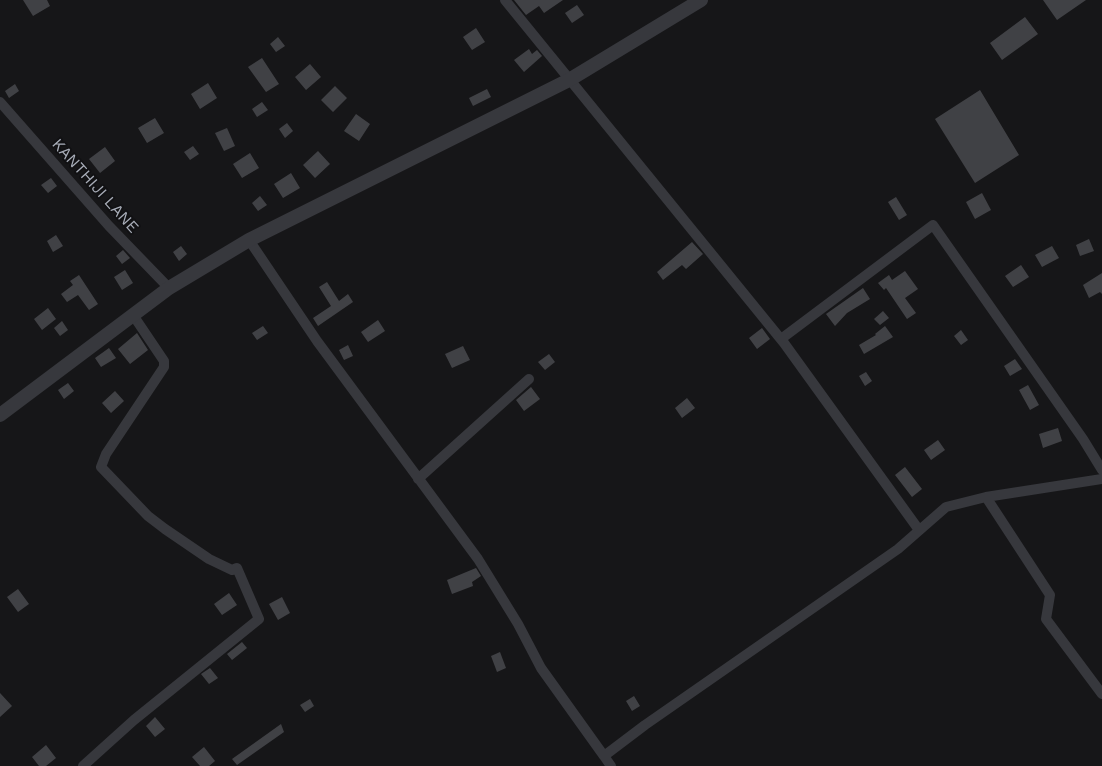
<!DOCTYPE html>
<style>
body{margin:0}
canvas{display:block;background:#161618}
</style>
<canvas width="1102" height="766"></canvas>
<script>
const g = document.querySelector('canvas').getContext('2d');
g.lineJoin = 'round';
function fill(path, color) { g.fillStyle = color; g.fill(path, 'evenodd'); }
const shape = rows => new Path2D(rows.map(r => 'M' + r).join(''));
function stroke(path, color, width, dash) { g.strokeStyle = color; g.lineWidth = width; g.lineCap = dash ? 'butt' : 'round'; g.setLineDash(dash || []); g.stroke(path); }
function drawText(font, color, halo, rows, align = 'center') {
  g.font = font + ' "Work Sans",sans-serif'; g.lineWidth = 4; g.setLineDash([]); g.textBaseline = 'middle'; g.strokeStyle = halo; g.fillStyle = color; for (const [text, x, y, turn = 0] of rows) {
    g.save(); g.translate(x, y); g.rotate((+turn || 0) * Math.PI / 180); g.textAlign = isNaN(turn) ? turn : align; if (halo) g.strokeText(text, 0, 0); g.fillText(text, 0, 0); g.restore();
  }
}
const building = shape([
 [23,0,47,0,50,6,33,16],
 [514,0,563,0,544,13,539,6,526,15],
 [1043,0,1086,0,1057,20],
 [577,5,584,15,572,23,565,13],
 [1025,17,1038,34,1002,60,990,43],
 [476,28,485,42,472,50,463,37],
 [278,37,285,46,276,52,270,44],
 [529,49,532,54,537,50,542,56,524,72,514,60],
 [262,58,279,84,266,92,248,67],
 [310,64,321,77,306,90,295,77],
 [208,83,217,98,200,109,191,94],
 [15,84,19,91,9,98,5,91],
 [335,86,347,98,333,112,321,100],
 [487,89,491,97,473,106,469,98],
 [980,90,1019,155,975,183,935,119],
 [262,102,268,110,257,117,252,109],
 [356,114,370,124,359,141,344,131],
 [155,118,164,133,147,143,138,128],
 [287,123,293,131,285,138,279,129],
 [227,128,235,146,224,151,215,133],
 [193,146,199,154,190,160,184,152],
 [105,147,115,161,100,173,89,159],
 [318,151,330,164,315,178,303,165],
 [250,153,259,168,242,178,233,164],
 [291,173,300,188,283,198,274,184],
 [51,178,57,186,48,193,41,185],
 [982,193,991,210,975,219,966,202],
 [260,196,267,205,258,211,252,203],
 [896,197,907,215,899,220,888,202],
 [56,235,63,246,53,252,47,241],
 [1089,239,1094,251,1080,256,1076,245],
 [692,242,703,254,686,269,682,265,663,280,657,272],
 [181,246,187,254,179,261,173,252],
 [1052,246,1059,258,1042,267,1035,255],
 [123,250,130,258,122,264,116,256],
 [1021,265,1029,277,1013,287,1005,276],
 [125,270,133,283,122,290,114,277],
 [905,271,918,289,905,298,916,313,907,319,886,288,884,290,878,283,889,275,892,280],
 [1102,273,1102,294,1100,292,1089,298,1083,285],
 [79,275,98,304,89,310,78,295,67,302,61,294,73,285,70,281],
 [327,282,339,301,348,294,353,302,318,326,313,318,331,306,319,287],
 [863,288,870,299,847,313,835,326,826,314],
 [48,308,56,319,42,330,34,319],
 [883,311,889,318,880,325,874,319],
 [378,320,385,331,368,342,361,332],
 [62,321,68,330,60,336,54,328],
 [263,326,268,333,257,340,252,333],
 [885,326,893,337,864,354,859,345,876,335,875,334],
 [762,328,770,339,757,349,749,338],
 [961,330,968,340,961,345,954,336],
 [137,333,148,350,130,364,118,349],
 [348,345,353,356,344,360,339,350],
 [463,346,470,360,452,368,445,354],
 [109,348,116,358,101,367,95,358],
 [549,354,555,362,545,370,538,362],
 [1015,359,1022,369,1010,376,1004,366],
 [866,372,872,381,865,386,859,376],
 [68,383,74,391,64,399,58,390],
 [1028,385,1039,405,1030,410,1019,390],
 [531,387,540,399,524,411,516,400],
 [115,391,124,401,111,413,102,403],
 [687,398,695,408,682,418,675,408],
 [1058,428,1062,441,1043,448,1039,434],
 [938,440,945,450,931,460,924,450],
 [905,467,922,489,912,497,895,475],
 [476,568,481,576,472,582,473,586,452,594,447,580],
 [18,589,29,604,18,612,7,597],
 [229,593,237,605,222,615,214,604],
 [282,597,290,613,278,620,269,604],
 [242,642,247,648,232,660,227,654],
 [500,652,506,668,497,672,491,656],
 [210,668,218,678,209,684,201,674],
 [0,693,12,706,0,717],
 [634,696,640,706,632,711,626,701],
 [310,699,314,706,305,712,300,705],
 [155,717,165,729,155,737,146,726],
 [281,724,284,732,237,765,232,759],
 [46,745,56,758,46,766,39,766,32,757],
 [204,747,215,761,209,766,200,766,192,757]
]);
const minor = shape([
 [505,0,784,343,919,530],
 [0,102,109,226,169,288],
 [249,240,317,341,478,559,518,624,541,668,604,756],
 [781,339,933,225,1083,439,1102,470],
 [418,479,529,379],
 [986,497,1050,595,1046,619,1102,694],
 [83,766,134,720,259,619,237,568,232,570,209,559,165,529,148,516,101,467,106,454,164,367,164,361,133,315],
 [611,766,604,756,645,725,898,549,946,507,986,497,1102,479]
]);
const tertiary = shape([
 [0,415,169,288,249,240,569,80,701,0]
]);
const streetNames = [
 ["KANTHIJI LANE",95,186,48]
];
fill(building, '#404145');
stroke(minor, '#37383d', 10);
stroke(tertiary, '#37383d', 14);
drawText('16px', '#a8adb8', '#111113', streetNames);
</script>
